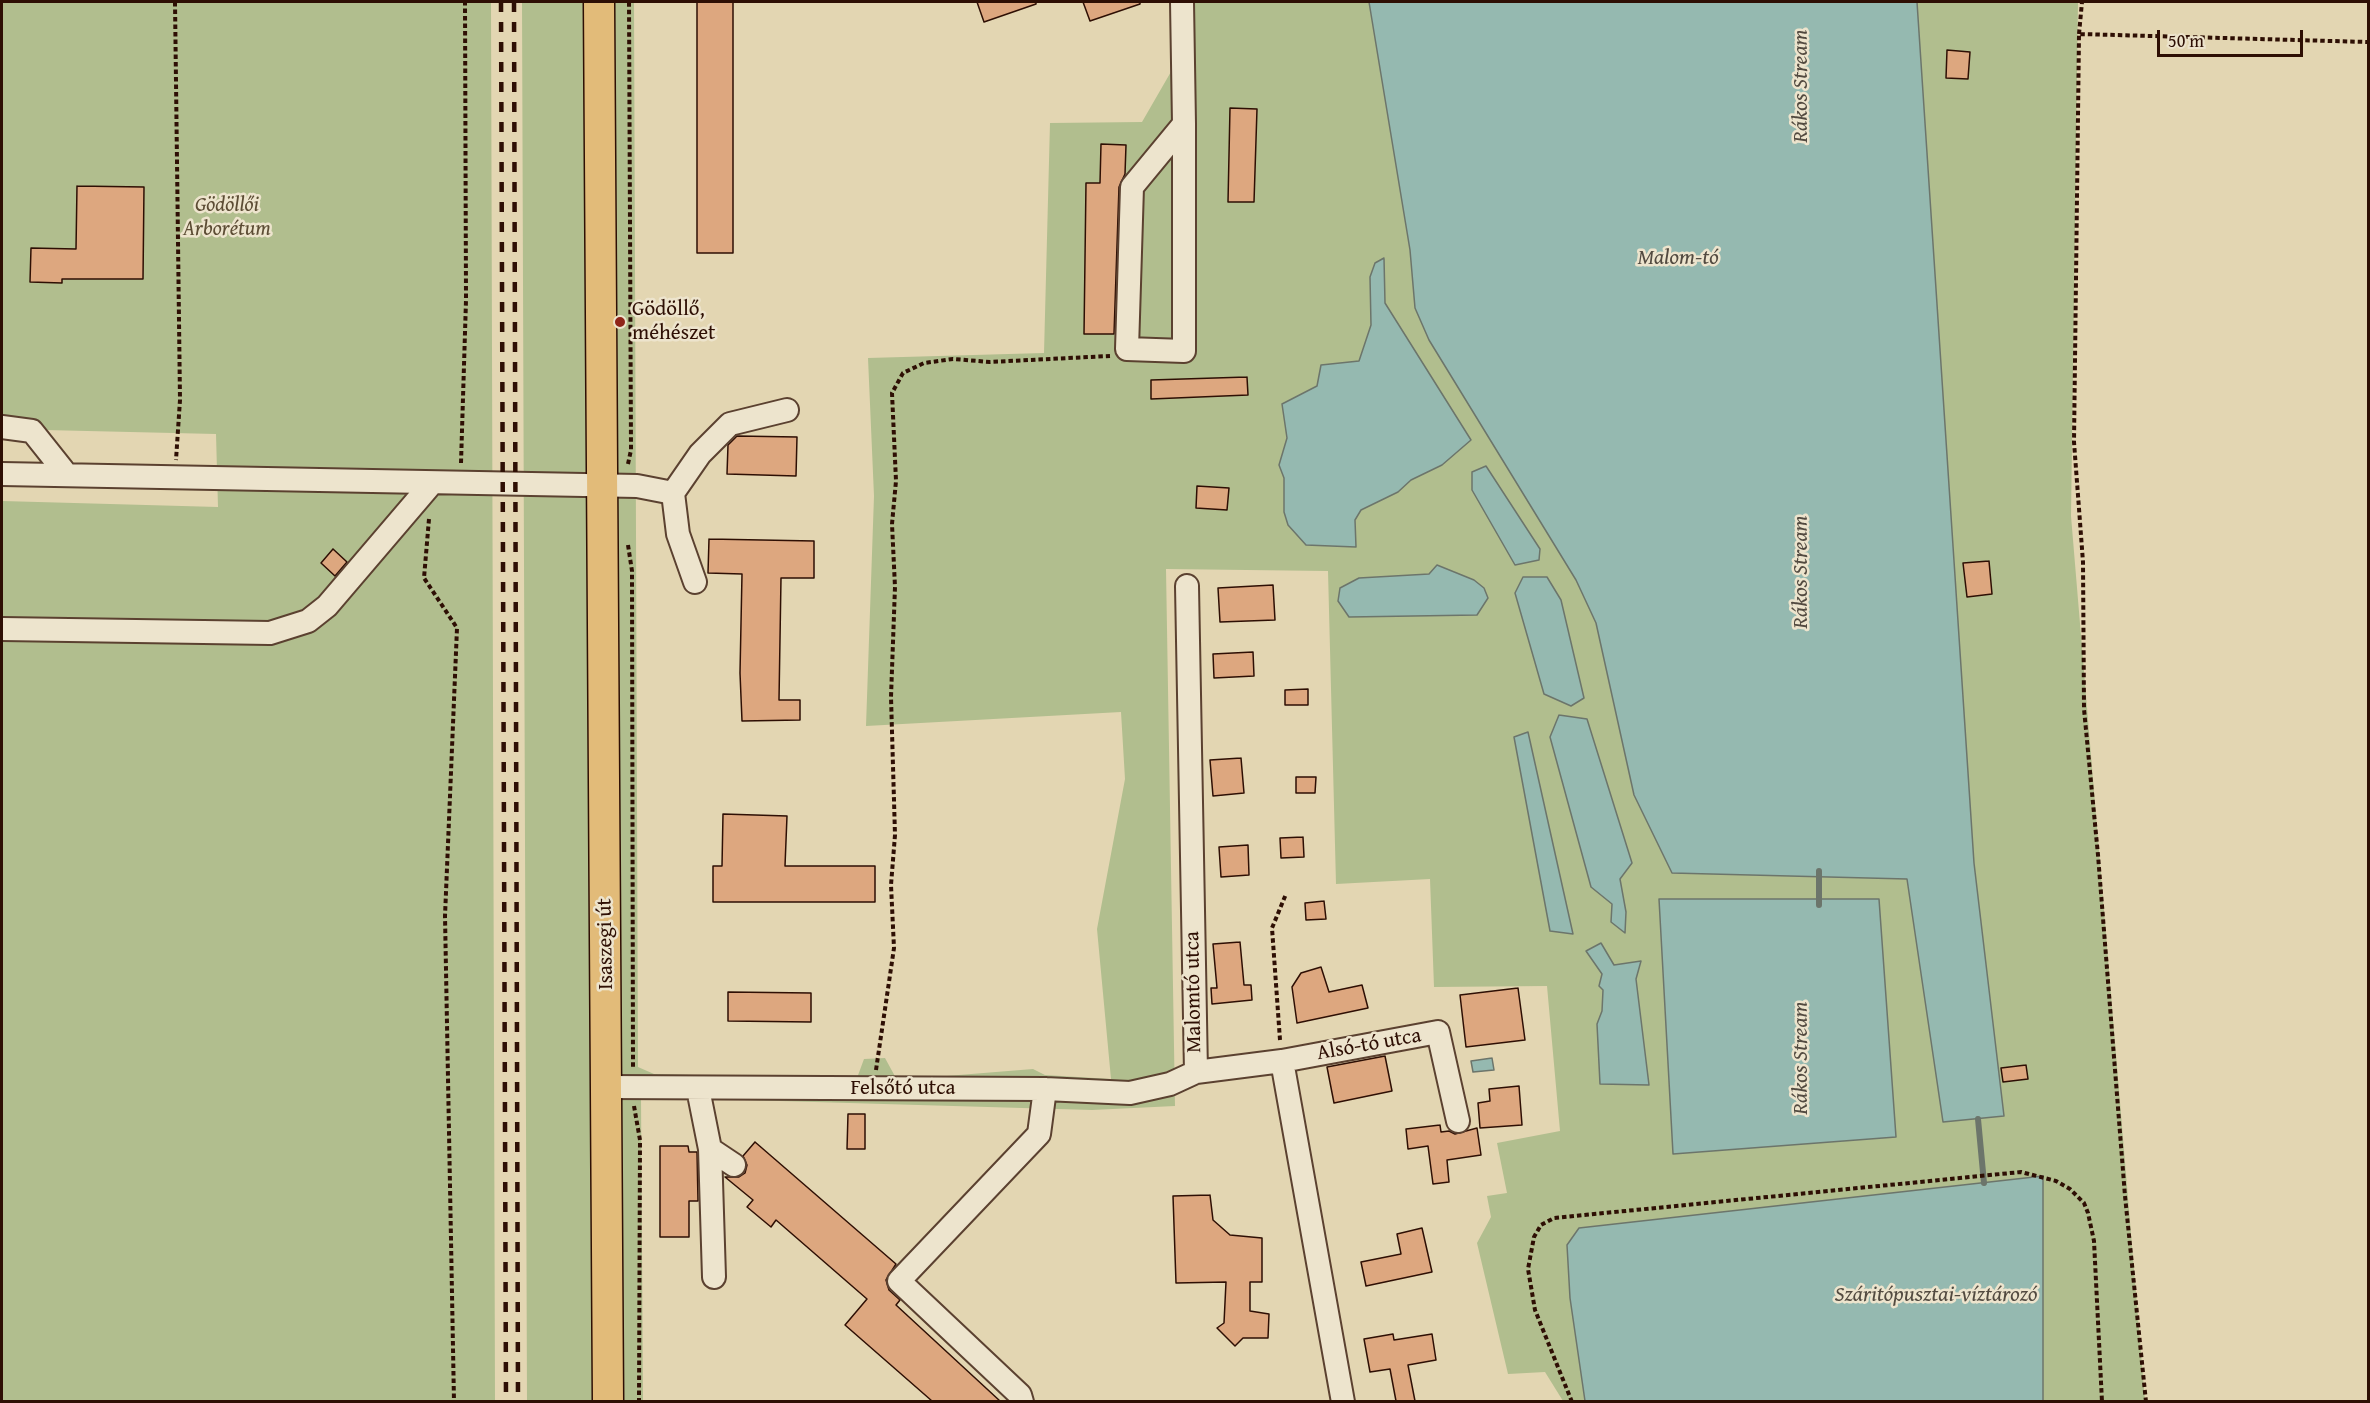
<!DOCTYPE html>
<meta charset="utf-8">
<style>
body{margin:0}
#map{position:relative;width:2370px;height:1403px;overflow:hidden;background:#e3d6b2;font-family:"Gentium Book Plus",serif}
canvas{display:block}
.frame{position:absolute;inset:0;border:3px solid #2e0f04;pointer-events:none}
.scale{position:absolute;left:2157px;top:30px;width:146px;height:27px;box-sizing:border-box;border:3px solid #2e0f04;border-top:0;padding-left:8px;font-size:18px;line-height:21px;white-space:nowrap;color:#2e0f04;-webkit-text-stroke:4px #ede4cd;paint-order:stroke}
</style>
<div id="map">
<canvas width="2370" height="1403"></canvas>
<div class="frame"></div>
<div class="scale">50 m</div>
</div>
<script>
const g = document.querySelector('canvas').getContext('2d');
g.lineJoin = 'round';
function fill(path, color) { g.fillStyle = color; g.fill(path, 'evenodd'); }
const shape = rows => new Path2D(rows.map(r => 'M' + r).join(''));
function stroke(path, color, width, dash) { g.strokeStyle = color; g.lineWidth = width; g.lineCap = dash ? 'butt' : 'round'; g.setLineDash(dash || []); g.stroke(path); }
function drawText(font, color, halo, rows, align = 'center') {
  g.font = font + ' "Gentium Book Plus",serif'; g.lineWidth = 5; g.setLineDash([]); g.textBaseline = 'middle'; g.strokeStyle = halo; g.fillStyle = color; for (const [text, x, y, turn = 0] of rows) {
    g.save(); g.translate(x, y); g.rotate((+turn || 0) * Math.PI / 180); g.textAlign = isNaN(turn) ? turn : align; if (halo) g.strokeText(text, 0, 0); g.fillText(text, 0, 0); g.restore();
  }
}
const green = shape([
 [2,2,491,2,495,1401,2,1401,2,501,218,507,216,434,2,429],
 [522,2,634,2,638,1067,654,1074,849,1079,857,1078,864,1059,885,1058,897,1080,1033,1069,1045,1075,1111,1079,1097,929,1125,779,1121,712,866,726,874,496,868,358,1044,353,1050,123,1142,122,1172,70,1172,2,1369,2,1410,250,1415,308,1576,580,1596,622,1634,795,1672,873,1907,879,1943,1122,2004,1116,1974,863,1917,2,2078,2,2071,516,2145,1401,2043,1401,2043,1176,1579,1228,1567,1245,1570,1298,1585,1401,1563,1401,1545,1372,1508,1374,1477,1243,1491,1217,1487,1196,1507,1193,1497,1143,1560,1131,1547,986,1434,987,1430,879,1336,884,1328,571,1166,569,1175,1106,1092,1110,641,1097,643,1401,527,1401],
 [1659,899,1896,1137,1673,1154]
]);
const water = shape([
 [1369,2,1917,2,1974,863,2004,1116,1943,1122,1907,879,1672,873,1634,795,1596,623,1576,580,1429,340,1415,308,1410,250,1369,2],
 [1384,258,1385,303,1471,440,1442,465,1411,480,1398,492,1361,510,1355,520,1356,547,1306,545,1288,525,1284,512,1284,478,1279,465,1287,438,1282,404,1317,386,1321,365,1359,361,1371,325,1370,277,1375,263,1384,258],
 [1486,466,1540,549,1539,560,1515,565,1472,490,1472,472,1486,466],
 [1437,565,1474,580,1484,588,1488,598,1477,615,1349,617,1338,601,1340,588,1359,578,1429,574,1437,565],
 [1523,577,1547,577,1561,600,1584,698,1571,706,1544,694,1515,593,1523,577],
 [1559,715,1587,719,1632,863,1620,879,1626,912,1625,933,1611,922,1612,904,1591,887,1550,737,1559,715],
 [1528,732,1573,934,1550,931,1514,737,1528,732],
 [1659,899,1879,899,1896,1137,1673,1154,1659,899],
 [1601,943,1614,965,1641,961,1636,979,1649,1085,1600,1084,1597,1024,1602,1011,1603,990,1599,986,1602,974,1586,951,1601,943],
 [1492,1058,1494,1070,1473,1072,1471,1061,1492,1058],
 [2043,1176,2043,1401,1585,1401,1570,1298,1567,1245,1579,1228,2043,1176]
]);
const stream = shape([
 [1819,905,1819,871],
 [1978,1119,1984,1183]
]);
const building = shape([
 [697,2,733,2,733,253,697,253,697,2],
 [977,2,1036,2,1036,4,984,22,977,2],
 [1083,2,1140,2,1140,4,1090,21,1083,2],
 [1947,50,1970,52,1968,79,1946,78,1947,50],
 [1230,108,1257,109,1254,202,1228,202,1230,108],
 [1101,144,1126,145,1125,174,1119,187,1114,334,1084,334,1086,183,1100,183,1101,144],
 [77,186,144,187,143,279,62,279,62,283,30,282,31,248,76,249,77,186],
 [1247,377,1248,395,1151,399,1151,380,1247,377],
 [737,436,797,437,796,476,727,474,728,445,737,436],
 [1197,486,1229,488,1227,510,1196,508,1197,486],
 [709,539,814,541,814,578,781,578,779,700,800,700,800,720,742,721,740,673,742,574,708,573,709,539],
 [333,549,347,562,335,576,321,563,333,549],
 [1989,561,1992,594,1967,597,1963,563,1989,561],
 [1273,585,1275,620,1220,622,1218,588,1273,585],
 [1253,652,1254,676,1214,678,1213,654,1253,652],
 [1308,689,1308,705,1285,705,1285,690,1308,689],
 [1241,758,1244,793,1213,796,1210,760,1241,758],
 [1296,777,1316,777,1315,793,1296,793,1296,777],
 [723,814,787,816,785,866,875,866,875,902,713,902,713,866,722,866,723,814],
 [1303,837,1304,857,1281,858,1280,838,1303,837],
 [1248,845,1249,875,1221,877,1219,847,1248,845],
 [1324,901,1326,919,1306,920,1305,903,1324,901],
 [1240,942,1244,985,1251,985,1252,1000,1212,1004,1211,988,1217,988,1213,944,1240,942],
 [1321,967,1329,992,1362,985,1368,1008,1297,1023,1292,987,1301,973,1321,967],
 [1518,988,1525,1040,1466,1047,1460,995,1518,988],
 [728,992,811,993,811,1022,728,1021,728,992],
 [1385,1056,1392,1091,1334,1103,1327,1067,1385,1056],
 [2026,1065,2028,1079,2003,1082,2001,1068,2026,1065],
 [1519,1086,1522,1125,1480,1128,1478,1103,1490,1101,1489,1089,1519,1086],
 [848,1114,865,1114,865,1149,847,1149,848,1114],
 [1440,1125,1441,1132,1449,1131,1455,1134,1477,1128,1481,1155,1447,1160,1449,1182,1433,1184,1428,1146,1408,1149,1406,1129,1440,1125],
 [755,1142,896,1264,886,1280,889,1290,900,1300,896,1305,1000,1401,932,1401,845,1325,867,1299,776,1220,771,1227,747,1207,753,1200,725,1177,739,1177,745,1173,747,1165,743,1156,755,1142],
 [660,1146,688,1146,689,1152,697,1152,698,1201,689,1201,689,1237,660,1237,660,1146],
 [1210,1195,1213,1220,1230,1235,1262,1238,1262,1282,1250,1282,1250,1311,1269,1314,1268,1338,1243,1338,1235,1346,1217,1328,1224,1323,1226,1282,1176,1283,1173,1196,1210,1195],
 [1422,1228,1432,1272,1366,1286,1361,1262,1401,1254,1397,1234,1422,1228],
 [1393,1334,1394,1340,1432,1334,1436,1360,1408,1365,1415,1401,1396,1401,1390,1369,1370,1372,1364,1339,1393,1334]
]);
const path = shape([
 [175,2,180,400,176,460],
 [2079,34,2082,2],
 [461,463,466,300,465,2],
 [628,464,631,450,629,2],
 [429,519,424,578,457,628,445,916,454,1402],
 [628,545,632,571,633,1068],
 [1280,1040,1272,928,1286,894],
 [876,1070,894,948,891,885,895,835,891,697,895,587,892,524,896,481,892,393,903,373,924,363,953,359,990,362,1110,356],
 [634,1106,640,1140,639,1402],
 [1572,1402,1535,1310,1528,1269,1534,1237,1541,1225,1554,1218,2021,1172,2056,1181,2070,1189,2084,1203,2088,1213,2094,1241,2102,1402],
 [2146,1402,2125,1196,2098,855,2084,709,2083,562,2074,442,2079,34,2368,42]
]);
const minor = shape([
 [1182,2,1184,124,1184,351,1127,349,1132,187,1184,124],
 [2,427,32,431,67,475],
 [2,474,637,486,673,493,678,534,695,582],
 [673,493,700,454,730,424,787,410],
 [1187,586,1196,1072,1282,1061,1343,1402],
 [2,629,270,633,308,621,327,606,432,483],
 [1282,1061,1438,1032,1458,1121],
 [607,1087,1045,1089,1130,1093,1170,1084,1196,1072],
 [698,1089,710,1149,714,1277],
 [710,1149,734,1165],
 [1022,1402,1020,1395,899,1281,1039,1134,1045,1089]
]);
const major = shape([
 [599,2,608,1402]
]);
const rail = shape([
 [501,2,506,1402],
 [514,2,518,1402]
]);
const markers = [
 [620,322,6,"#8f2418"]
];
const parkNames = [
 ["Gödöllői",227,206],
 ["Arborétum",227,230]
];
const poiNames = [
 ["Gödöllő,",632,310],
 ["méhészet",632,334]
];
const streetNames = [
 ["Isaszegi út",606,944,-91],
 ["Malomtó utca",1194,992,-91],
 ["Alsó-tó utca",1369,1045,-10],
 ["Felsőtó utca",903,1089]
];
const waterNames = [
 ["Rákos Stream",1801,86,-90],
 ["Malom-tó",1678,258],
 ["Rákos Stream",1801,572,-90],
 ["Rákos Stream",1801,1058,-90],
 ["Száritópusztai-víztározó",1936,1295]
];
fill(green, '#b1be8e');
fill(water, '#95b9b0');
stroke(water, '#6c756b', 1.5);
stroke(stream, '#6c756b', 6);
fill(building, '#dda77f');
stroke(building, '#2e0f04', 1.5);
stroke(minor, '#5b4130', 26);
stroke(major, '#2e0f04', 33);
stroke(path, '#2e0f04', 4, [4.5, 3]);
stroke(minor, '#ede4cd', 22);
stroke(major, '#e2bb79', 30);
stroke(rail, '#2e0f04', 4.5, [10, 10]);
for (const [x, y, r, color] of markers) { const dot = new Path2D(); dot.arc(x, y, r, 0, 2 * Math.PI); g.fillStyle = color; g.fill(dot); stroke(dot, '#ede4cd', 2); }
drawText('italic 21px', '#5c4c34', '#ede4cd', parkNames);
drawText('21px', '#2e0f04', '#ede4cd', poiNames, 'left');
drawText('21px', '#2e0f04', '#ede4cd', streetNames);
drawText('italic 22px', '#524a40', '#ede4cd', waterNames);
</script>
